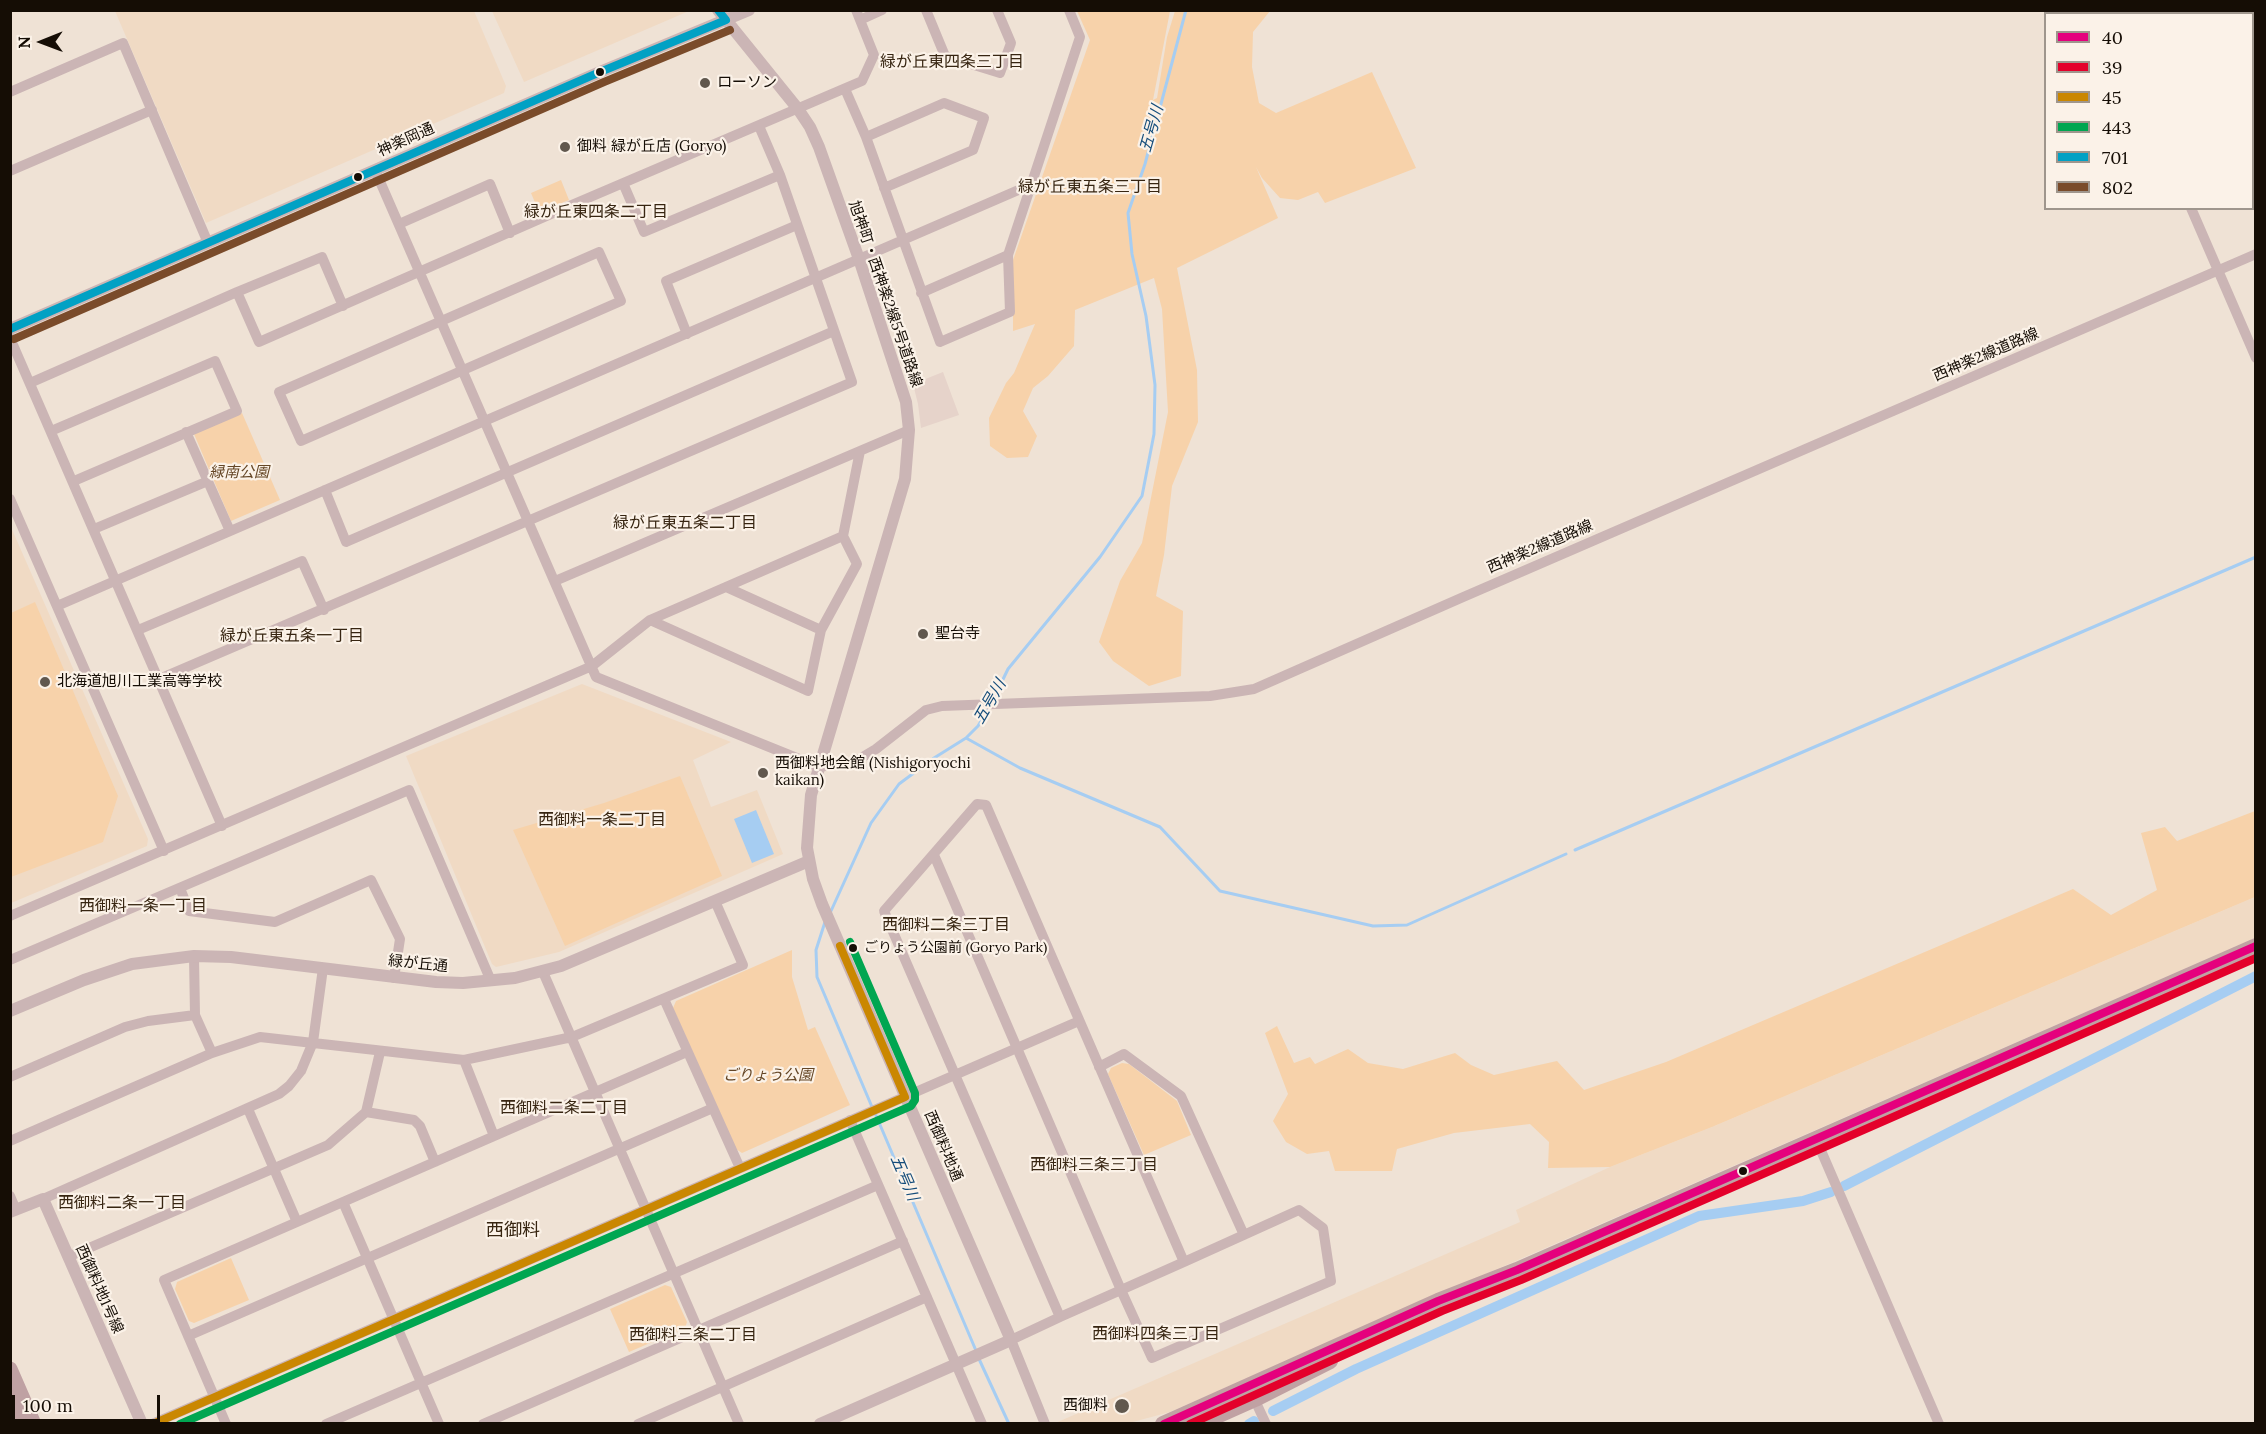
<!DOCTYPE html>
<meta charset="utf-8">
<style>
body{margin:0}
#map{position:relative;width:2266px;height:1434px;overflow:hidden;background:#efe2d5;font-family:Lora,serif}
canvas{display:block}
.frame{position:absolute;inset:0;border:12px solid #150d05;pointer-events:none}
.legend{position:absolute;left:2044px;top:12px;width:210px;height:198px;box-sizing:border-box;background:#fbf2e8;border:2px solid #9f968d;margin:0;padding:8px 10px;list-style:none;font-size:18px;color:#150d05}
.legend li{display:flex;align-items:center;gap:12px;height:30px}
.legend b{width:30px;border:2px solid #9f968d}
.north{position:absolute;left:12px;top:12px;width:60px;height:60px;-webkit-text-stroke:4px #fbf2e8;paint-order:stroke;rotate:269deg;font-size:16px;font-weight:700;line-height:24px;text-align:center;color:#150d05}
.north::after{content:'';display:block;margin:auto;width:21px;height:27px;background:#150d05;clip-path:polygon(50% 0,100% 100%,50% 72%,0 100%)}
.scale{position:absolute;left:12px;top:1395px;width:148px;height:27px;box-sizing:border-box;border:3px solid #150d05;border-top:0;padding-left:8px;font-size:18px;line-height:21px;white-space:nowrap;color:#150d05;-webkit-text-stroke:4px #fbf2e8;paint-order:stroke}
</style>
<div id="map">
<canvas width="2266" height="1434"></canvas>
<div class="frame"></div>
<ul class="legend">
<li><b style="height:8px;background:#e5007d"></b>40</li>
<li><b style="height:8px;background:#e4002b"></b>39</li>
<li><b style="height:8px;background:#ca8701"></b>45</li>
<li><b style="height:8px;background:#00a651"></b>443</li>
<li><b style="height:8px;background:#01a1c4"></b>701</li>
<li><b style="height:8px;background:#7a4b2a"></b>802</li>
</ul>
<div class="north">N</div>
<div class="scale">100 m</div>
</div>
<script>
const g = document.querySelector('canvas').getContext('2d');
g.lineJoin = 'round';
function fill(path, color) { g.fillStyle = color; g.fill(path, 'evenodd'); }
const shape = rows => new Path2D(rows.map(r => 'M' + r).join(''));
function stroke(path, color, width, dash) { g.strokeStyle = color; g.lineWidth = width; g.lineCap = dash ? 'butt' : 'round'; g.setLineDash(dash || []); g.stroke(path); }
function drawText(font, color, halo, rows, align = 'center') {
  g.font = font + ' Lora,"Noto Sans JP",serif'; g.lineWidth = 4.5; g.setLineDash([]); g.textBaseline = 'middle'; g.strokeStyle = halo; g.fillStyle = color; for (const [text, x, y, turn = 0] of rows) {
    g.save(); g.translate(x, y); g.rotate((+turn || 0) * Math.PI / 180); g.textAlign = isNaN(turn) ? turn : align; if (halo) g.strokeText(text, 0, 0); g.fillText(text, 0, 0); g.restore();
  }
}
const industrial = shape([
 [943,372,959,415,921,428,918,404,913,384]
]);
const built = shape([
 [115,11,474,11,506,86,504,93,206,223],
 [492,11,689,11,524,82],
 [10,525,148,839,147,846,11,903],
 [582,684,731,742,693,760,711,807,757,790,783,854,559,952,496,967,492,964,406,756],
 [2255,897,2255,938,1170,1412,1129,1423,1053,1424,1520,1222,1516,1210,1610,1167,1712,1127]
]);
const green = shape([
 [1077,11,1170,11,1153,100,1157,98,1167,37,1175,11,1270,11,1253,32,1252,67,1259,103,1276,113,1372,72,1416,168,1325,203,1318,192,1298,200,1280,198,1262,178,1256,167,1278,218,1177,268,1197,370,1198,422,1172,486,1164,555,1156,596,1183,611,1181,676,1149,686,1113,661,1099,642,1120,581,1142,543,1168,412,1162,309,1154,278,1075,310,1074,346,1048,376,1033,388,1023,411,1037,436,1028,457,1007,458,990,446,989,418,1006,383,1014,373,1035,324,1013,331,1013,260,1090,40],
 [561,180,569,200,539,212,531,193],
 [242,413,280,500,231,521,194,434],
 [35,602,118,796,103,842,11,877,11,613],
 [680,776,722,876,565,946,513,830,604,803],
 [2255,811,2255,897,1712,1127,1610,1167,1548,1168,1549,1142,1530,1124,1454,1133,1397,1149,1392,1171,1335,1171,1329,1151,1307,1154,1286,1142,1273,1121,1288,1094,1265,1033,1277,1026,1294,1063,1310,1057,1315,1064,1348,1049,1368,1063,1403,1069,1455,1053,1471,1065,1494,1075,1557,1061,1584,1090,1666,1062,2073,889,2111,915,2157,890,2141,833,2165,827,2177,841],
 [792,950,792,977,808,1030,815,1027,850,1105,742,1153,736,1149,673,1008,676,1001],
 [1122,1063,1129,1064,1177,1101,1191,1135,1144,1155,1108,1074,1111,1068],
 [231,1258,249,1300,194,1323,189,1321,175,1289,177,1282],
 [665,1285,671,1287,687,1322,685,1328,629,1352,610,1309]
]);
const water = shape([
 [756,810,774,854,752,863,734,819]
]);
const stream = shape([
 [993,700,1008,669,1100,557,1142,496,1154,434,1155,385,1146,316,1132,254,1128,213,1145,164,1186,10],
 [966,738,1020,768,1160,827,1220,891,1373,926,1407,925,1566,854],
 [1575,850,2256,557],
 [831,911,871,823,899,784,934,758,966,738,978,726,990,706],
 [825,922,816,950,817,977,872,1107],
 [875,1113,977,1353],
 [979,1359,1009,1424]
]);
const canal = shape([
 [1844,1186,2256,976],
 [1273,1411,1356,1369,1699,1216,1803,1201,1831,1192],
 [1249,1424,1254,1421]
]);
const minor = shape([
 [926,10,945,56,1000,73,1011,43,997,10],
 [2104,10,2105,14],
 [860,20,882,10],
 [845,89,866,137,940,342,1010,312,1008,255,1080,37,1069,10],
 [10,92,123,43,208,243],
 [866,137,944,103,984,118,973,150,884,188],
 [375,170,596,677,819,767,856,761,876,749,926,710,942,706,1210,696,1254,689,1461,598,2256,254],
 [10,171,152,110],
 [623,183,644,232,780,175],
 [2191,208,2256,358],
 [399,224,490,184,510,233],
 [599,252,621,301,301,441,279,392,599,252],
 [237,292,259,342,574,204,862,81,874,55,856,10],
 [921,293,1008,255],
 [687,334,666,281,797,225],
 [10,338,222,826],
 [30,383,237,292,322,257,343,306],
 [51,431,215,361,237,411,74,481],
 [186,432,230,531],
 [325,490,346,542,834,331],
 [10,499,164,851],
 [94,529,208,481],
 [555,581,909,430],
 [726,587,821,630],
 [57,606,1030,185],
 [650,620,808,691,821,630,857,564,843,536,860,451],
 [138,630,302,561,324,610],
 [159,679,852,382,780,175,759,126],
 [934,855,1121,1290,1152,1358,1331,1281,1323,1228,1299,1210,1184,1262,1121,1290,1060,1317,1011,1340,1045,1424],
 [180,888,189,911,275,922,371,880,400,939,394,978],
 [10,916,592,666,650,620,843,536],
 [194,956,195,1015,212,1053],
 [10,960,409,790,491,981],
 [543,972,739,1424],
 [664,999,740,1168],
 [464,1060,494,1136],
 [1099,1067,1124,1054,1181,1096,1244,1235],
 [10,1077,125,1027,148,1021,195,1015],
 [248,1109,297,1222],
 [366,1112,414,1120,420,1126,435,1162],
 [850,1120,982,1424],
 [1816,1139,1939,1424],
 [10,1141,212,1053,260,1037,464,1060,572,1037,743,965,715,901],
 [10,1196,16,1210],
 [43,1199,279,1094,289,1086,301,1071,313,1042,323,968],
 [343,1202,439,1424],
 [68,1257,328,1145,366,1112,380,1052],
 [1060,1317,884,911,977,804,986,805,1184,1262],
 [188,1336,713,1108],
 [1252,1394,1266,1424],
 [152,1424,1079,1021],
 [226,1424,164,1280,687,1052],
 [326,1424,878,1185],
 [483,1424,903,1241],
 [638,1424,927,1297]
]);
const tertiary = shape([
 [718,10,798,109,810,127,819,147,859,259,906,402,909,430,905,479,811,795,807,848,813,879,822,904,1011,1340,820,1424],
 [10,329,600,72,749,10],
 [10,1011,84,980,132,964,194,956,231,957,436,982,463,983,515,978,561,966,809,861],
 [10,1212,43,1199,142,1424]
]);
const primary = shape([
 [10,1369,34,1424],
 [10,1400,21,1424]
]);
const trunk = shape([
 [1163,1424,1438,1301,1517,1270,2256,946],
 [1199,1424,1255,1399,1330,1361]
]);
const bus1 = shape([
 [1164,1424,1438,1301,1517,1270,2256,946]
]);
const bus2 = shape([
 [1190,1424,1442,1311,1521,1280,2256,958]
]);
const bus3 = shape([
 [153,1424,905,1097,840,946]
]);
const bus4 = shape([
 [180,1424,911,1106,915,1100,915,1093,850,942]
]);
const bus5 = shape([
 [10,329,600,72,726,20,718,10]
]);
const bus6 = shape([
 [14,339,604,82,730,30]
]);
const markers = [
 [600,72,5,"#150d05"],
 [705,83,6,"#61584e"],
 [565,147,6,"#61584e"],
 [358,177,5,"#150d05"],
 [923,634,6,"#61584e"],
 [45,682,6,"#61584e"],
 [763,773,6,"#61584e"],
 [853,948,5,"#150d05"],
 [1743,1171,5,"#150d05"],
 [1122,1406,8,"#61584e"]
];
const busNames = [
 ["ごりょう公園前 (Goryo Park)",864,948]
];
const poiNames = [
 ["ローソン",717,83],
 ["御料 緑が丘店 (Goryo)",577,147],
 ["聖台寺",935,634],
 ["北海道旭川工業高等学校",57,682],
 ["西御料地会館 (Nishigoryochi",775,764],
 ["kaikan)",775,781],
 ["西御料",1108,1406,"right"]
];
const streetNames = [
 ["神楽岡通",406,140,-24],
 ["旭神町・西神楽2線5号道路線",885,294,71],
 ["西神楽2線道路線",1986,355,-23],
 ["西神楽2線道路線",1540,547,-23],
 ["緑が丘通",418,964,6],
 ["西御料地通",943,1146,67],
 ["西御料地1号線",99,1289,66]
];
const parkNames = [
 ["緑南公園",239,473],
 ["ごりょう公園",768,1076]
];
const neighbourhoodNames = [
 ["緑が丘東四条三丁目",952,62],
 ["緑が丘東五条三丁目",1090,187],
 ["緑が丘東四条二丁目",596,212],
 ["緑が丘東五条二丁目",685,523],
 ["緑が丘東五条一丁目",292,636],
 ["西御料一条二丁目",602,820],
 ["西御料一条一丁目",143,906],
 ["西御料二条三丁目",946,925],
 ["西御料二条二丁目",564,1108],
 ["西御料三条三丁目",1094,1165],
 ["西御料二条一丁目",122,1203],
 ["西御料四条三丁目",1156,1334],
 ["西御料三条二丁目",693,1335]
];
const waterNames = [
 ["五号川",1152,129,-74],
 ["五号川",990,702,-60],
 ["五号川",904,1178,67]
];
const quarterNames = [
 ["西御料",513,1231]
];
fill(industrial, '#e6d3ca');
fill(built, '#f0dac4');
fill(green, '#f7d2aa');
fill(water, '#a6cdf2');
stroke(stream, '#a6cdf2', 3);
stroke(canal, '#a6cdf2', 10);
stroke(minor, '#cbb5b5', 10);
stroke(tertiary, '#cbb5b5', 12);
stroke(primary, '#bfa1a3', 15);
stroke(trunk, '#c0a1a3', 16);
stroke(bus1, '#e5007d', 8);
stroke(bus2, '#e4002b', 8);
stroke(bus3, '#ca8701', 8);
stroke(bus4, '#00a651', 8);
stroke(bus5, '#01a1c4', 8);
stroke(bus6, '#7a4b2a', 8);
for (const [x, y, r, color] of markers) { const dot = new Path2D(); dot.arc(x, y, r, 0, 2 * Math.PI); g.fillStyle = color; g.fill(dot); stroke(dot, '#fbf2e8', 2); }
drawText('14px', '#150d05', '#fbf2e8', busNames, 'left');
drawText('15px', '#150d05', '#fbf2e8', poiNames, 'left');
drawText('15px', '#150d05', '#fbf2e8', streetNames);
drawText('italic 15px', '#654625', '#fbf2e8', parkNames);
drawText('16px', '#372511', '#fbf2e8', neighbourhoodNames);
drawText('italic 16px', '#154d7b', '#fbf2e8', waterNames);
drawText('18px', '#372511', '#fbf2e8', quarterNames);
</script>
